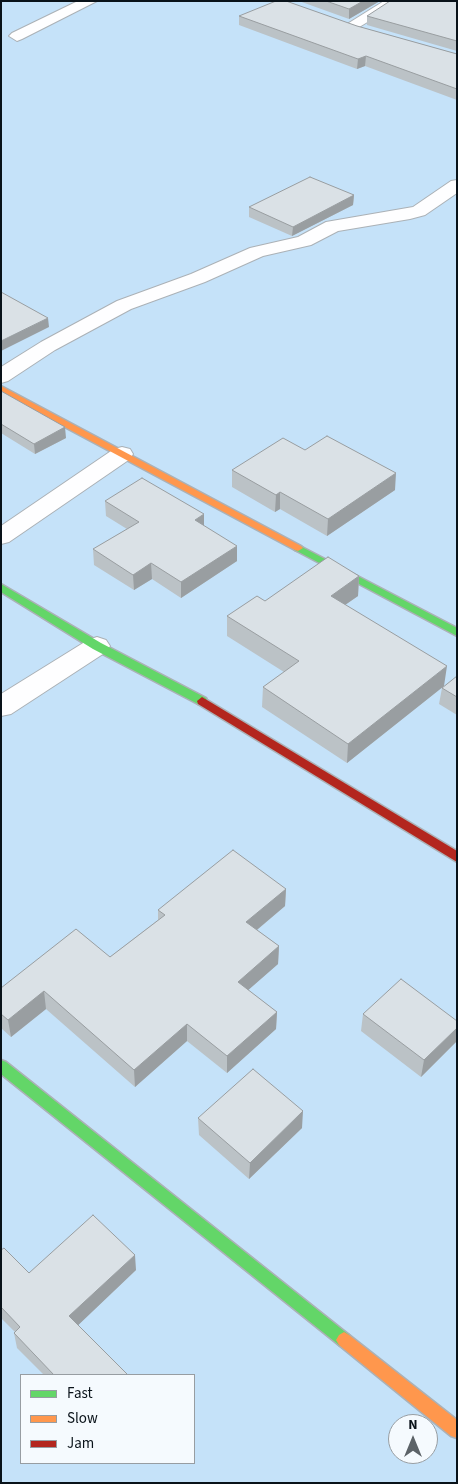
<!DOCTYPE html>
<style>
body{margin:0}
#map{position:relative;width:458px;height:1484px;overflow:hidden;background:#f7fafc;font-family:"Source Sans 3",sans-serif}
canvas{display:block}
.frame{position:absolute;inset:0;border:2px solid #091219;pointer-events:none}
.legend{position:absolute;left:20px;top:1374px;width:175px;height:90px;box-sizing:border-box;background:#f5fafe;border:1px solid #979da2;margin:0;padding:6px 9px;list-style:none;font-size:15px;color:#091219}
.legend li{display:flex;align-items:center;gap:10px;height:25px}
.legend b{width:25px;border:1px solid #979da2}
.north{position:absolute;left:388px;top:1414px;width:50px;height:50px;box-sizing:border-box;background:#f5fafe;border:1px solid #979da2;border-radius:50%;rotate:0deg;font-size:14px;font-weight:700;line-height:20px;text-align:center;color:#091219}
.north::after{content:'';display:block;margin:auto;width:18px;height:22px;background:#5c6368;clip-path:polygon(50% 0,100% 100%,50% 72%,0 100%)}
</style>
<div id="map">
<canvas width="458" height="1484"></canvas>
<div class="frame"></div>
<ul class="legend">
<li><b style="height:6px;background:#63d668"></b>Fast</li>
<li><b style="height:6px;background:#ff974d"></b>Slow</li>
<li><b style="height:6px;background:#b3261e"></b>Jam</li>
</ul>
<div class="north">N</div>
</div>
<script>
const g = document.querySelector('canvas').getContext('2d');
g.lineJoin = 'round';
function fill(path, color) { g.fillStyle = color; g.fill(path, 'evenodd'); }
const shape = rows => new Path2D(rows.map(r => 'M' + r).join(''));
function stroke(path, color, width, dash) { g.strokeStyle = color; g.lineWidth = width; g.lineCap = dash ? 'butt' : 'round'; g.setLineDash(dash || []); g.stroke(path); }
const green = shape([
 [1,1,457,1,457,1483,1,1483],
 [21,1375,194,1375,194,1463,21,1463],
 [398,1424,428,1424,428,1454,398,1454]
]);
const street = shape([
 [78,1,97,1,22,39,17,41,9,36,12,33,78,1],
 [384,1,402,1,356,29,351,30,344,26,384,1],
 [457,180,457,193,425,215,410,219,338,231,311,245,263,256,205,282,131,309,55,350,8,381,1,383,1,367,41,342,117,301,191,274,250,248,298,237,326,222,413,207,451,181,457,180],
 [122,447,130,449,133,454,130,459,9,542,1,544,1,526,114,449,122,447],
 [97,637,106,640,110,646,106,652,11,714,1,716,1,694,88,640,97,637]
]);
const fast = shape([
 [298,545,457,628,457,636,295,550,293,548,295,546,298,545],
 [1,584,101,643,206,698,207,701,206,704,198,704,93,649,1,592,1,584],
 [1,1060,6,1062,349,1335,352,1340,349,1345,344,1348,339,1345,1,1074,1,1060]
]);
const slow = shape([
 [1,386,301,546,303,548,298,551,295,550,1,393,1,386],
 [344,1332,349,1335,457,1420,457,1438,451,1436,339,1345,336,1340,339,1335,344,1332]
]);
const jam = shape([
 [202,697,457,851,457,862,198,704,197,701,202,697]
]);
const wall = shape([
 [299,1,380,1,349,19],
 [457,1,457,51,367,25,367,16],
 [239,16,357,26,457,54,457,100,365,66,357,69,239,25],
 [354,195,353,205,292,236,249,217,249,207],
 [1,391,66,438,35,454,1,433],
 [305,450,395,490,327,536,280,509,275,512,232,487,232,470],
 [105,501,204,526,237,561,181,598,152,579,134,590,94,565,93,549,127,529,106,516],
 [359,576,358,596,345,605,444,686,347,763,262,707,263,687,284,672,227,636,227,616,265,601],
 [457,676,457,715,439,704,442,688],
 [286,889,285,906,257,930,279,946,278,964,248,990,277,1012,276,1029,227,1073,187,1041,135,1087,46,1009,11,1037,1,1028,1,988,110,957,158,920,158,910],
 [363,1014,457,1021,457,1041,421,1077,361,1031],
 [198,1118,302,1128,249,1179,199,1135],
 [1,1250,29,1273,136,1270,78,1325,128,1375,44,1375,17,1348,14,1333,15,1332,1,1318]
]);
const shadedWall = shape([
 [363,1,380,1,349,19,349,9],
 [366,56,365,66,357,69,358,59],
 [354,195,353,205,292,236,293,227],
 [48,318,49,327,1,351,1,341],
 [65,427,66,438,35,454,34,444],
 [396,473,395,490,327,536,328,519],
 [280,492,280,509,275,512,276,495],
 [204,514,204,530,195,520],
 [237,546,237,561,181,598,181,582],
 [151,563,152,579,134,590,133,575],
 [359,576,358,596,329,616,331,596],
 [447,666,444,686,347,763,348,744],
 [286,889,285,906,246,939,246,922],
 [279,946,278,964,238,999,238,982],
 [44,991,46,1009,11,1037,8,1020],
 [277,1012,276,1029,227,1073,227,1056],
 [187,1024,187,1041,135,1087,134,1070],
 [457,1028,457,1041,421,1077,424,1060],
 [303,1111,302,1128,249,1179,250,1163],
 [135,1255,136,1270,72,1331,69,1316]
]);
const building = shape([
 [276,1,286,1,357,26,457,54,457,89,366,56,358,59,239,16,276,1],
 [326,1,363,1,349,9,326,1],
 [390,1,457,1,457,41,367,16,390,1],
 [310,177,354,195,293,227,249,207,310,177],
 [1,292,48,318,1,341,1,292],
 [1,391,65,427,34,444,1,424,1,391],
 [327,436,396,473,328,519,280,492,276,495,232,470,283,438,305,450,327,436],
 [142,478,204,514,195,520,237,546,181,582,151,563,133,575,93,549,139,522,105,501,142,478],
 [328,557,359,576,331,596,447,666,348,744,263,687,299,661,227,616,257,596,265,601,328,557],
 [457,676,457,697,442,688,457,676],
 [233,850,286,889,246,922,279,946,238,982,277,1012,227,1056,187,1024,134,1070,44,991,8,1020,1,1014,1,988,76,929,110,957,165,915,158,910,233,850],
 [401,979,457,1021,457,1028,424,1060,363,1014,401,979],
 [253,1069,303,1111,250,1163,198,1118,253,1069],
 [93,1215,135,1255,69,1316,128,1375,54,1375,14,1333,20,1327,1,1307,1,1250,4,1248,29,1273,93,1215]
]);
fill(green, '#c5e2f9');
stroke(street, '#abb1b6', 2);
stroke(fast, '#abb1b6', 3);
stroke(slow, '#abb1b6', 3);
stroke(jam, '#abb1b6', 3);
fill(street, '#fefeff');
fill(fast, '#63d668');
fill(slow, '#ff974d');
fill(jam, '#b3261e');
fill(wall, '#bbc2c6');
fill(shadedWall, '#999ea1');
fill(building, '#dae1e6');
stroke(building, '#999ea1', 1);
</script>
